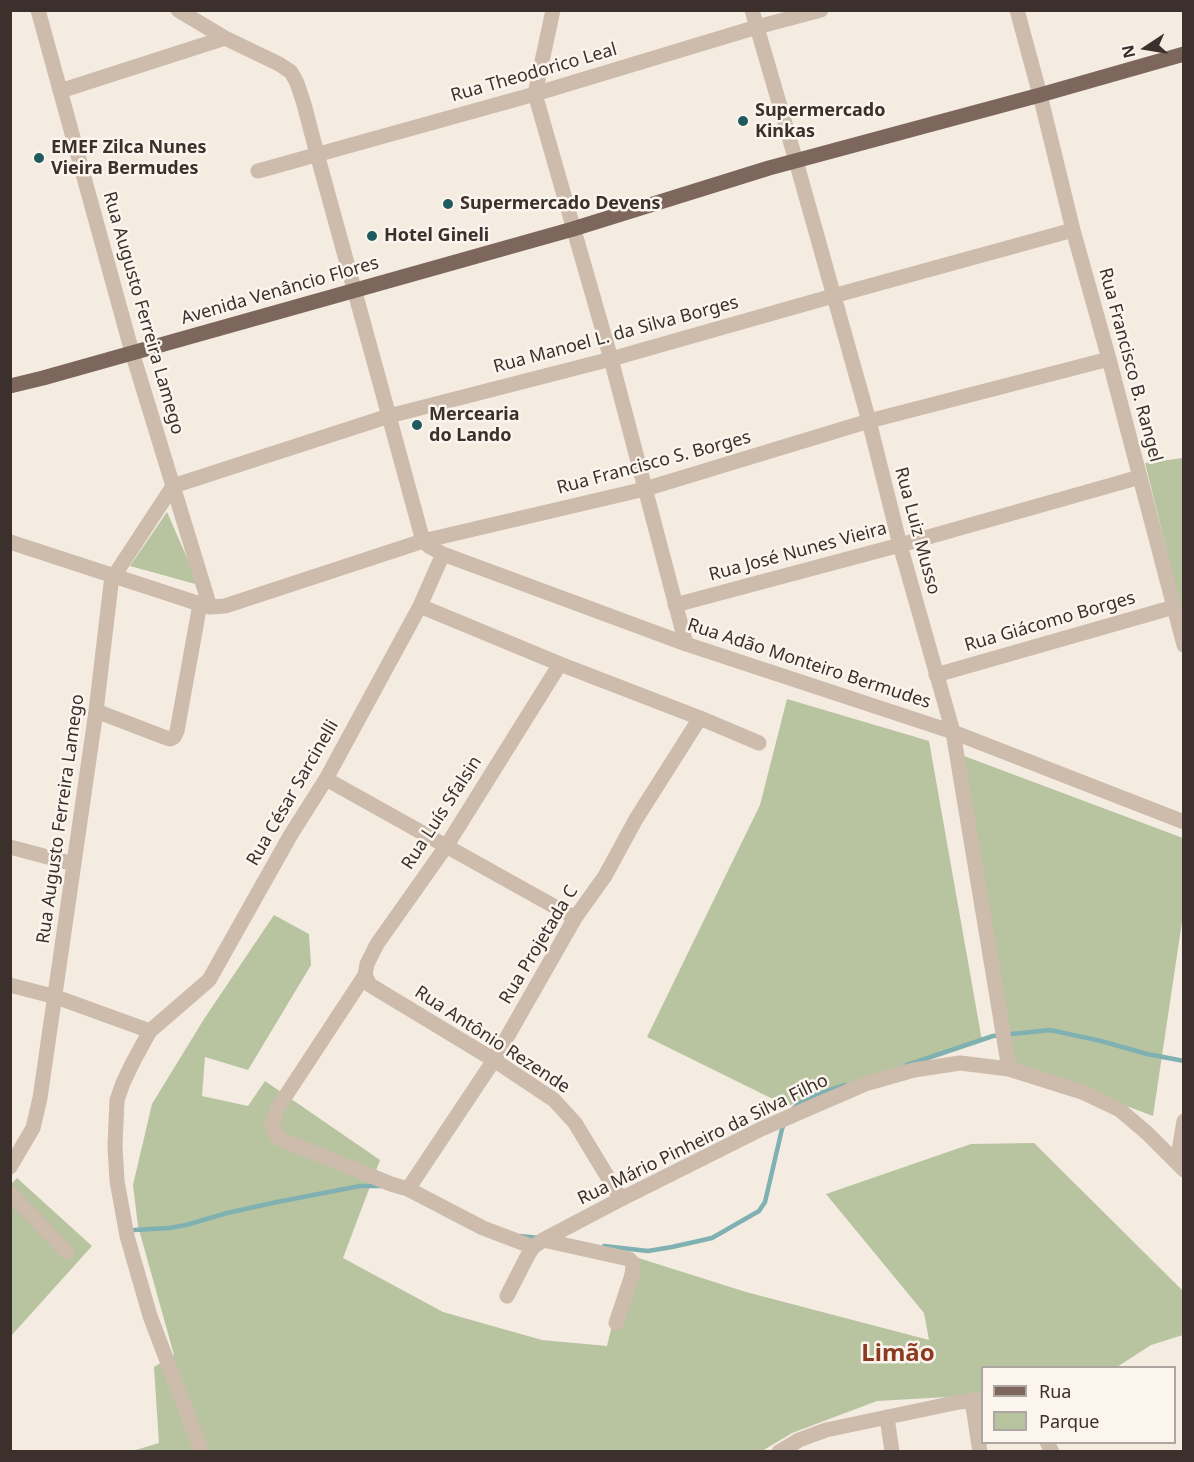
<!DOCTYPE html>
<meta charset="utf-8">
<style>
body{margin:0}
#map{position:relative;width:1194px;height:1462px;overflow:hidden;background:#f4ebe1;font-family:"Noto Sans",sans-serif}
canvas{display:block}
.frame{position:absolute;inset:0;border:12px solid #3b302b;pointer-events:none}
.legend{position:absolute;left:981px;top:1366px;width:195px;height:78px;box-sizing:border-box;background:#fbf5ee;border:2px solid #aea6a0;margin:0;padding:8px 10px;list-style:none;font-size:18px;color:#3b302b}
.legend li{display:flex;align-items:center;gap:12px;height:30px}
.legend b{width:30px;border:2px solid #aea6a0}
.north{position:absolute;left:1116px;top:18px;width:60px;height:60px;-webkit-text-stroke:4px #fbf5ee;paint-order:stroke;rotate:258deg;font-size:16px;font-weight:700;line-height:24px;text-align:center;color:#3b302b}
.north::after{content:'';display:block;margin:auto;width:21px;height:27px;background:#3b302b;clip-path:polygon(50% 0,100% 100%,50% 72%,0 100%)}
</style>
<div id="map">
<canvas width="1194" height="1462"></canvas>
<div class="frame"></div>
<ul class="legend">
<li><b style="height:8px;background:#7d675c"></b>Rua</li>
<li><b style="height:16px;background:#b8c4a0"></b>Parque</li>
</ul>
<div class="north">N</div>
</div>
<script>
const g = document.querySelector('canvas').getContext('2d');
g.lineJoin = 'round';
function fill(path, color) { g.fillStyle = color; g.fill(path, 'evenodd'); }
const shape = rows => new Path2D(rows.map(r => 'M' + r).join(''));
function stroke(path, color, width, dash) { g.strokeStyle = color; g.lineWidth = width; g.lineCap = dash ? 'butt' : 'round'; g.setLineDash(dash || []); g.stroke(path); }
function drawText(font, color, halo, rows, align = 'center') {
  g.font = font + ' "Noto Sans",sans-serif'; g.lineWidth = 5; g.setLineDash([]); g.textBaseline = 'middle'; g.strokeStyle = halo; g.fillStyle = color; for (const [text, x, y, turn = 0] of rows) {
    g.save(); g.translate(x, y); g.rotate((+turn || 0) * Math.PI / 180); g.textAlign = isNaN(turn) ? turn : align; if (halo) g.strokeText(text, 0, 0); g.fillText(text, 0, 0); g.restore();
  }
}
const green = shape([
 [1183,458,1183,616,1145,463],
 [167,512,199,585,130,566],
 [787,699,929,741,982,1041,787,1106,647,1037,760,805],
 [956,753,1183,838,1183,915,1153,1116,1012,1063],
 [274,915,309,934,311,965,248,1070,205,1057,202,1096,248,1106,265,1081,380,1160,343,1258,443,1312,542,1340,607,1346,629,1255,746,1292,929,1340,924,1313,826,1194,971,1144,1034,1143,1183,1291,1183,1335,1151,1345,1117,1367,982,1368,982,1395,877,1401,792,1433,762,1451,129,1452,159,1443,154,1367,174,1355,138,1226,133,1185,152,1104,204,1019],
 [17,1178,92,1246,11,1336,10,1185]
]);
const stream = shape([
 [907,1065,993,1036,1050,1030,1101,1041,1147,1054,1184,1061],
 [793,1109,797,1105,815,1095,845,1085],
 [134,1230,169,1228,186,1225,227,1213,277,1202,360,1186,382,1186],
 [520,1236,539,1238],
 [604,1246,648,1251,672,1247,712,1238,759,1211,765,1202,782,1129,784,1124]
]);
const minor = shape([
 [38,10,132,352,210,607],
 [178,10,225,38,279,64,291,72,297,83,304,104,317,154,389,416,423,541,430,547,443,554,686,644,953,732,1184,822],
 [553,10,535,94,611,359,686,644],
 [752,10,796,161,869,421,900,545,953,732,1009,1069],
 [1017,10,1040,95,1073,230,1109,359,1184,645],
 [60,91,225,38],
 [258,171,535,94,757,27,821,10],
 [173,486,389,416,611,359,833,296,1073,230],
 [10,542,200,604,210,607,225,606,423,541,645,489,869,421,1109,359],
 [675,605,900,545,1140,477],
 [420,606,560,664,700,718,759,743],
 [560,664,447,845,377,944,367,964,365,975,370,985,494,1060,554,1100,575,1123,621,1199],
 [936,675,1174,607],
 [96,711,164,737,170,739,174,737,177,731,200,604],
 [326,779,575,918],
 [10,847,74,864],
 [365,975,277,1109,272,1125,278,1138,391,1184,408,1189,483,1228,533,1247],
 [10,985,56,997,150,1031],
 [1177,1163,1184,1121],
 [10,1167,33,1128,40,1098,96,711,111,584,114,576,173,486],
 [408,1189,494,1060,575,918,605,876,636,819,700,718],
 [10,1193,67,1252],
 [543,1240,629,1259,632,1262,633,1267,632,1275,616,1323],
 [507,1296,528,1255,533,1247,543,1240,621,1199,761,1129,865,1084,914,1070,960,1063,1009,1069,1082,1092,1120,1110,1147,1133,1184,1170],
 [972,1400,980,1452],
 [887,1417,892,1452],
 [1047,1442,1052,1452],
 [201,1450,150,1316,127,1236,117,1181,115,1146,117,1100,123,1083,133,1062,150,1031,209,980,290,836,326,779,420,606,443,554],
 [779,1452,799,1440,826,1430,959,1402,982,1400]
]);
const major = shape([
 [10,386,43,378,573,229,769,168,1040,95,1184,54]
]);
const markers = [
 [743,121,6,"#1f5a5e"],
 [39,158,6,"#1f5a5e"],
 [448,204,6,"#1f5a5e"],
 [372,236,6,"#1f5a5e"],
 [417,425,6,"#1f5a5e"]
];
const streetNames = [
 ["Rua Theodorico Leal",534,73,-16],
 ["Avenida Venâncio Flores",280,291,-16],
 ["Rua Augusto Ferreira Lamego",143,313,74],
 ["Rua Manoel L. da Silva Borges",616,335,-15],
 ["Rua Francisco B. Rangel",1130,365,75],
 ["Rua Francisco S. Borges",654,463,-15],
 ["Rua Luiz Musso",917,531,75],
 ["Rua José Nunes Vieira",798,552,-15],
 ["Rua Giácomo Borges",1050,622,-16],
 ["Rua Adão Monteiro Bermudes",809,664,18],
 ["Rua César Sarcinelli",293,793,-60],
 ["Rua Luís Sfalsin",442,813,-57],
 ["Rua Augusto Ferreira Lamego",61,819,-82],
 ["Rua Projetada C",539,945,-59],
 ["Rua Antônio Rezende",492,1040,33],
 ["Rua Mário Pinheiro da Silva Filho",703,1140,-26]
];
const poiNames = [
 ["Supermercado",755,111],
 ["Kinkas",755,132],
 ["EMEF Zilca Nunes",51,148],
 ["Vieira Bermudes",51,169],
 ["Supermercado Devens",460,204],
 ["Hotel Gineli",384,236],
 ["Mercearia",429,415],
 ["do Lando",429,436]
];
const districtNames = [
 ["Limão",898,1354]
];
fill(green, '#b8c4a0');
stroke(stream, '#7fb0b2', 4.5);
stroke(minor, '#cdbbac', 15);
stroke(major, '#7d675c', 15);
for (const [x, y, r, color] of markers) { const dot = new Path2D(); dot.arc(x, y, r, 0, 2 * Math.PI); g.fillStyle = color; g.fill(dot); stroke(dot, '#fbf5ee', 2); }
drawText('18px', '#3b302b', '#fbf5ee', streetNames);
drawText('bold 18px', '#3b302b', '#fbf5ee', poiNames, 'left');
drawText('bold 24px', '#8c3b22', '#fbf5ee', districtNames);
</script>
